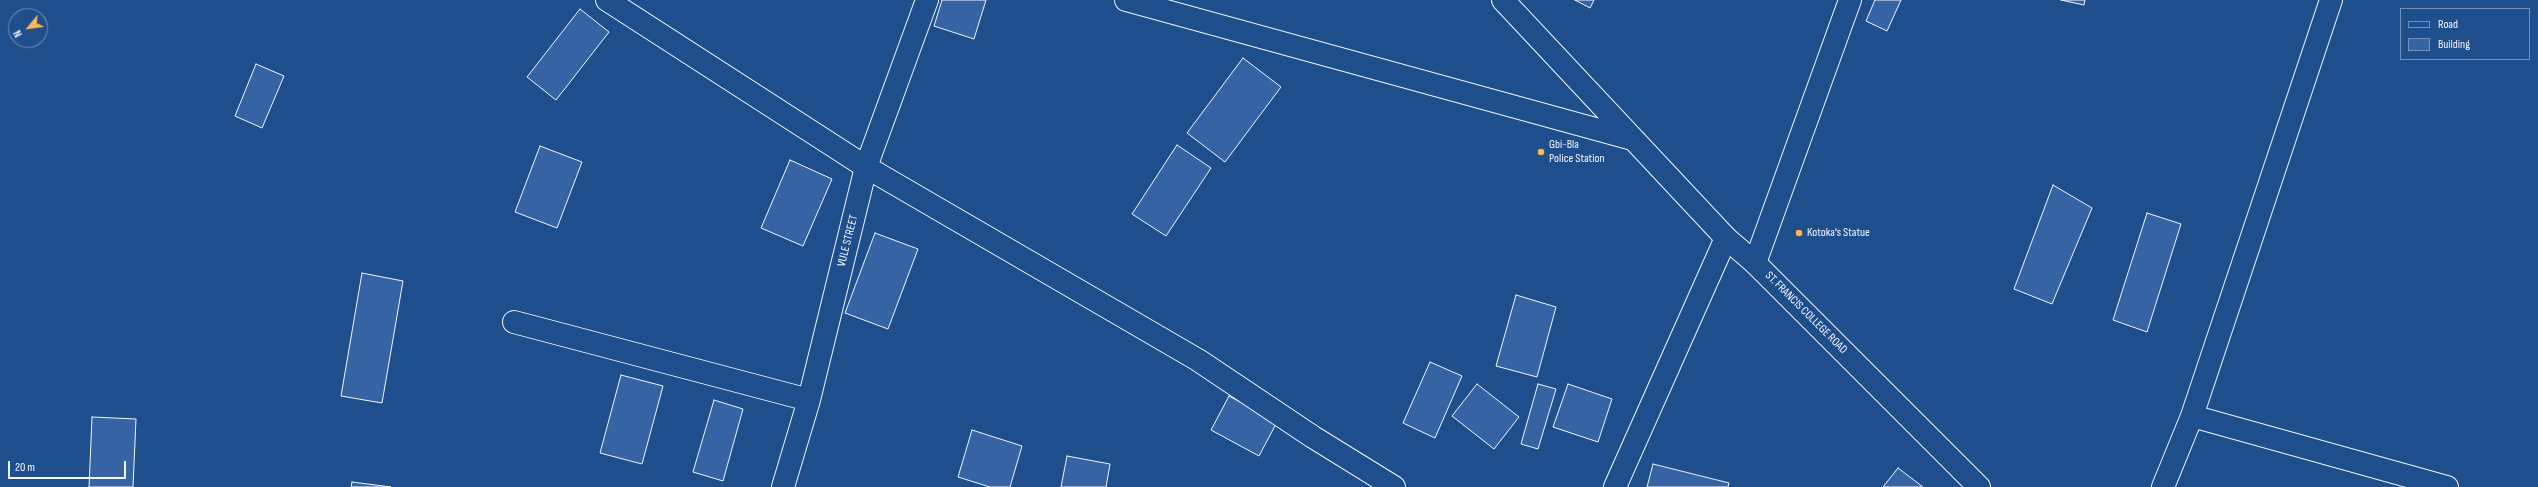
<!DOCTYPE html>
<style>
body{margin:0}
#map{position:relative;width:2538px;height:487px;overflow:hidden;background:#1f4e8c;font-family:"Sofia Sans Condensed",sans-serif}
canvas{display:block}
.legend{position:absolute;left:2400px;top:8px;width:130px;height:52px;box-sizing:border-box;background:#1f4e8c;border:1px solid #7391ba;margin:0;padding:5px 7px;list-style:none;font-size:12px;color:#f2f6ff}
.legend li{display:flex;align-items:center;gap:8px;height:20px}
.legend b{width:20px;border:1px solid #7391ba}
.north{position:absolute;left:8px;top:8px;width:40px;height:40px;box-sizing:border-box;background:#1f4e8c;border:1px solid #7391ba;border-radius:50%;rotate:241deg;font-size:11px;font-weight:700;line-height:16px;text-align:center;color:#f2f6ff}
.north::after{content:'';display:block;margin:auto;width:14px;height:18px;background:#ffb74d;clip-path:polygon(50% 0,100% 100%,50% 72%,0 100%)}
.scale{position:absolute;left:8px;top:461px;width:118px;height:18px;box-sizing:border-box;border:2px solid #f2f6ff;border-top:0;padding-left:5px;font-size:12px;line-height:14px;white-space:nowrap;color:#f2f6ff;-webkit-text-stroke:3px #1f4e8c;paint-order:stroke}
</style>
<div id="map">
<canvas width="2538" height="487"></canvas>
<ul class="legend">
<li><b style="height:5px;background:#1f4e8c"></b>Road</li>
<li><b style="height:11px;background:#3563a3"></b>Building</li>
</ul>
<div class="north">N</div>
<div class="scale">20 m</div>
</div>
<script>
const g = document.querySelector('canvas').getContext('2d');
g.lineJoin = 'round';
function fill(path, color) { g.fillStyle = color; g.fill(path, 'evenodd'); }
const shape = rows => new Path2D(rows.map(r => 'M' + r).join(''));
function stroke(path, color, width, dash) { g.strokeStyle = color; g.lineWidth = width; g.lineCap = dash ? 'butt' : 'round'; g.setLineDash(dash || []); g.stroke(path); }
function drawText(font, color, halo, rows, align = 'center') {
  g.font = font + ' "Sofia Sans Condensed",sans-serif'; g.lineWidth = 3; g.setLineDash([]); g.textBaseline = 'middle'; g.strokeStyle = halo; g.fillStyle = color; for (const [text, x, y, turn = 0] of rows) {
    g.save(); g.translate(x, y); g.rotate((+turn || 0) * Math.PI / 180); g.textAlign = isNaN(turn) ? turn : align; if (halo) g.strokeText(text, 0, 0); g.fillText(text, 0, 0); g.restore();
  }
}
const building = shape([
 [942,0,986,0,974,39,934,26,942,0],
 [1575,0,1594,0,1590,8,1575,0],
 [1875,0,1901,0,1887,31,1866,21,1875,0],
 [2061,0,2085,0,2084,5,2061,0],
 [580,9,609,32,556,100,527,77,580,9],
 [1243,58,1281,87,1225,162,1187,133,1243,58],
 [256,64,284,76,262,128,235,116,256,64],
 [1177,145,1211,168,1166,236,1132,214,1177,145],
 [540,146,582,162,557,228,515,212,540,146],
 [790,160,832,179,803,246,761,228,790,160],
 [2053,185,2092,208,2052,304,2014,289,2053,185],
 [2147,213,2181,224,2147,332,2113,320,2147,213],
 [875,233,918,249,888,329,845,313,875,233],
 [362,273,403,281,382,403,341,396,362,273],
 [1516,295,1556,307,1537,377,1496,366,1516,295],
 [1430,362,1462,376,1435,438,1403,423,1430,362],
 [621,375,663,386,642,464,600,453,621,375],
 [1477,384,1519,417,1494,449,1452,416,1477,384],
 [1538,384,1556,389,1538,449,1521,444,1538,384],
 [1568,384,1612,399,1598,442,1553,427,1568,384],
 [1229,396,1277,422,1259,456,1211,430,1229,396],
 [714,400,743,409,723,481,693,472,714,400],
 [92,417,136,419,133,487,89,487,92,417],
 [972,430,1022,446,1010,487,990,487,958,477,972,430],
 [1067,456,1110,464,1106,487,1061,487,1067,456],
 [1653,464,1729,483,1728,487,1647,487,1653,464],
 [1898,468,1923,487,1883,487,1898,468],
 [352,482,391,487,351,487,352,482]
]);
const minor = shape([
 [607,0,866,167,1198,360,1313,437,1394,487],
 [1755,263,1850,0],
 [514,322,809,400],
 [2192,416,2331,0],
 [783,487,809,400,866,167,927,0],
 [1615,487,1726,238],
 [2163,487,2192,416,2447,487]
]);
const secondary = shape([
 [1126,0,1632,139],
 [1503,0,1726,238,1755,263,1979,487]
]);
const markers = [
 [1541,152,4,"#ffb74d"],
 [1799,233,4,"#ffb74d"]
];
const poiNames = [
 ["Gbi-Bla",1549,145],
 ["Police Station",1549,159],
 ["Kotoka's Statue",1807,233]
];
const streetNames = [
 ["VULE STREET",848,241,-76],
 ["ST. FRANCIS COLLEGE ROAD",1806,313,45]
];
fill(building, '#3563a3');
stroke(building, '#f2f6ff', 1);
stroke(minor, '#f2f6ff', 24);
stroke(secondary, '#f2f6ff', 24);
stroke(minor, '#1f4e8c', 22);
stroke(secondary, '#1f4e8c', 22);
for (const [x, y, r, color] of markers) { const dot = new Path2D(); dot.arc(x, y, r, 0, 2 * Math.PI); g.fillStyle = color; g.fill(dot); stroke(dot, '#1f4e8c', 1.5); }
drawText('12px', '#f2f6ff', '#1f4e8c', poiNames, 'left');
drawText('12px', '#f2f6ff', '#1f4e8c', streetNames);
</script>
